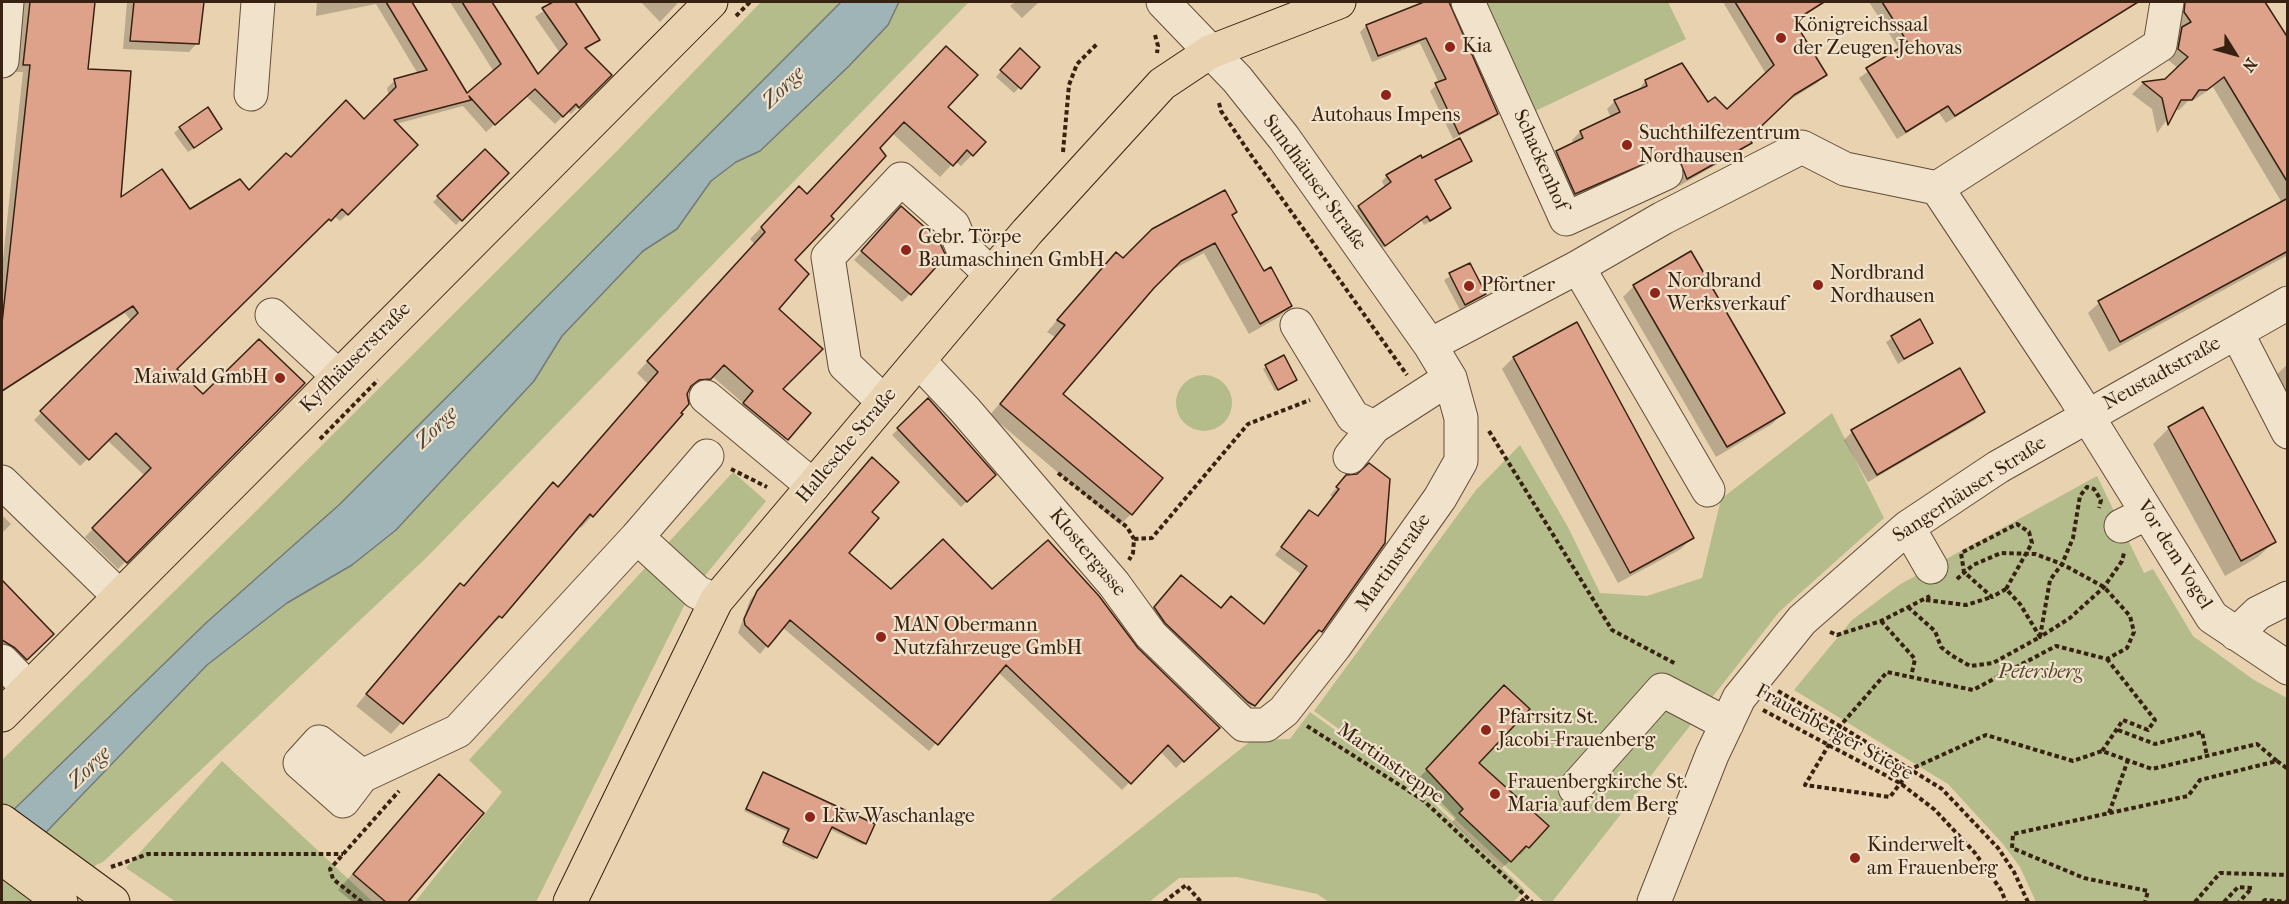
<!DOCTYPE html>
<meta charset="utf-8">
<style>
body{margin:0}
#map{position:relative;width:2289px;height:904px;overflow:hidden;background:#e8d2af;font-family:"IM FELL French Canon",serif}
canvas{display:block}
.frame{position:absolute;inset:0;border:3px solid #372110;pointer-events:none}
.north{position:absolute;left:2205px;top:24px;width:60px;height:60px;-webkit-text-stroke:4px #f0e2cb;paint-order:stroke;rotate:127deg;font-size:16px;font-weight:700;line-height:24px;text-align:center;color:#372110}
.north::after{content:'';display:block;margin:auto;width:21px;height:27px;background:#372110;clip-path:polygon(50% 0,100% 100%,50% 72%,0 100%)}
</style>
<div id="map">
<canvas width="2289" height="904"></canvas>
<div class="frame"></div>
<div class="north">N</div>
</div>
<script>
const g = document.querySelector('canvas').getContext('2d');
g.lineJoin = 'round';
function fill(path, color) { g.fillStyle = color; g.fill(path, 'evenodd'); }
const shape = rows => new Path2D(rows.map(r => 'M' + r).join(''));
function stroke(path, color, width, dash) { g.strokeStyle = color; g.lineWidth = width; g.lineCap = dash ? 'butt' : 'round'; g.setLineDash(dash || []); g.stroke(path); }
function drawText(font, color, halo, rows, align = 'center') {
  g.font = font + ' "IM FELL French Canon",serif'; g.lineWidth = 4.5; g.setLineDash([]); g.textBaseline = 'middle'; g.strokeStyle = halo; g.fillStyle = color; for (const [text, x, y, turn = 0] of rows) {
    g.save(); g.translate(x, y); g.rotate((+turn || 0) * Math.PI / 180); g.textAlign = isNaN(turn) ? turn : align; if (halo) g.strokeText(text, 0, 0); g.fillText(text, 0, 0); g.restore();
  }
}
const green = shape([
 [761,2,841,2,340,504,207,622,2,821,2,760,243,524,617,151],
 [899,2,969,2,426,558,103,862,96,865,65,902,2,902,2,878,207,665,287,603,352,565,396,530,534,381,562,336,643,251,677,229,711,181,736,162,760,151,888,25],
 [1478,2,1668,2,1686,39,1527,115],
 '1176 403a28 28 0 1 1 56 0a28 28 0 1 1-56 0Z',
 [1832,413,1884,518,1779,612,1552,902,1544,902,1427,793,1314,711,1476,490,1520,445,1568,527,1600,593,1647,596,1702,578,1721,499],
 [733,472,766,501,690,594,536,902,415,902,502,792,469,760],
 [2097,476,2144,573,2153,569,2193,636,2254,680,2287,698,2287,902,2036,902,2020,867,2003,844,1948,784,1794,690,1852,620,1899,585],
 [1310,712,1425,795,1525,890,1513,902,1329,902,1317,894,1237,877,1179,878,1149,902,1048,902,1252,740,1290,739],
 [222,761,373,902,176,902,126,868]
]);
const water = shape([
 [841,2,899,2,888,25,849,66,760,151,736,162,711,181,677,229,643,251,562,336,534,381,396,530,352,565,287,603,207,665,2,878,2,821,207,622,340,504,841,2]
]);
const shadow = shape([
 [24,2,93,2,86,71,119,200,189,212,249,192,291,159,364,121,389,96,387,88,395,80,418,74,376,4,316,16,317,2,416,2,412,3,466,95,494,72,450,2,491,2,537,76,560,53,535,17,556,2,574,2,598,40,586,50,610,75,571,114,568,111,555,124,526,96,486,132,463,106,396,124,416,145,340,221,334,216,322,227,320,225,175,369,203,396,303,383,118,569,85,537,145,476,107,440,80,466,34,420,132,322,125,313,2,392,2,268,23,72,16,72],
 [127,2,202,2,197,43,189,52,123,49],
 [641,2,675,2,677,4,660,22],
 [1015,2,1039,2,1022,18,1010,6],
 [1428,2,1447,2,1496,113,1490,120,1453,139,1430,91,1439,83,1420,43,1372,62,1360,32,1366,26],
 [1723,2,1826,2,1794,22,1825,75,1817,83,1785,103,1747,138,1750,142,1742,150,1679,186,1669,162,1567,201,1548,160,1557,152,1574,144,1572,140,1580,132,1611,118,1607,109,1615,101,1638,91,1645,81,1727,111,1766,74],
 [1869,2,2137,2,1946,123,1939,113,1897,139,1859,78,1899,49],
 [2178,2,2263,2,2288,41,2288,255,2109,352,2088,313,2099,303,2282,203,2213,87,2194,100,2189,100,2179,110,2174,110,2157,133,2152,109,2132,94,2142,84,2166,80,2178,68,2168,60,2172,39,2179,32,2174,23],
 [1014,56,1038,67,1014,93,996,77],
 [935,59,946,107,972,155,961,166,955,161,940,177,892,133,793,260,776,309,781,389,809,413,786,439,775,451,733,415,743,403,712,376,698,390,688,390,679,413,681,415,592,516,581,528,579,525,501,617,488,627,391,734,356,706,449,596,463,587,557,488,648,384,637,373,755,244,750,239,788,200,806,195],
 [180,128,215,134,188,152,174,133],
 [485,151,507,173,456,225,433,202],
 [1470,161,1434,182,1449,208,1444,214,1424,225,1421,220,1379,250,1353,212,1385,188,1382,181,1387,176],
 [1236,212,1231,216,1263,273,1290,306,1279,317,1249,334,1204,253,1168,272,1150,290,1061,394,1131,514,1120,525,990,415,1055,337,1047,332,1105,265,1123,260],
 [893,217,910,294,902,302,854,260],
 [1469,265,1485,294,1460,310,1444,280],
 [1634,286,1783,413,1772,424,1716,457,1623,297],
 [1919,321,1931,343,1898,364,1886,342],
 [1283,357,1293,382,1275,391,1263,369],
 [1513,358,1692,538,1681,549,1618,583,1502,369],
 [2288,364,2288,397,2276,375],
 [928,400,994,475,961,507,892,435],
 [1983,412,1975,420,1868,482,1844,440,1852,432],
 [2169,428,2274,542,2258,557,2225,576,2153,444],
 [865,467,870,512,847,553,891,591,992,591,1137,649,1218,728,1176,768,1160,751,1122,790,998,672,929,751,782,627,760,654,738,633,750,600],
 [1347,477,1321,631,1313,638,1311,637,1247,712,1147,615,1174,584,1220,609,1263,625,1301,574,1275,555,1309,512,1317,518,1333,497,1330,495],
 [2,515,11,524,2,533],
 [2,583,52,634,19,667,2,652],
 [1497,695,1477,763,1547,826,1520,855,1518,853,1502,868,1452,822,1456,818,1419,778],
 [439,776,405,902,353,902,338,890],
 [761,776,865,843,863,845,829,829,814,860,782,845,788,832,744,811]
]);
const building = shape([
 [30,2,95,2,88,69,131,71,121,197,162,169,190,209,240,179,249,190,286,153,291,157,346,100,364,119,396,87,394,79,427,70,386,2,412,2,467,93,501,64,462,2,492,2,538,74,567,44,542,8,553,2,575,2,600,40,585,48,612,75,579,108,576,104,563,117,535,89,495,125,469,96,471,100,394,120,418,145,348,215,342,209,331,221,329,219,177,369,203,394,259,339,305,383,127,563,92,528,151,468,116,433,89,460,40,411,138,313,133,306,2,391,2,323,30,65,23,65,30,2],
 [134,2,204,2,199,44,130,41,134,2],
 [1424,2,1449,2,1498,114,1459,134,1435,83,1446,79,1426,38,1378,56,1366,25,1424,2],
 [1735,2,1824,2,1794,21,1827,75,1794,95,1749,138,1752,143,1687,179,1677,154,1667,154,1575,194,1556,151,1583,138,1580,131,1620,112,1614,100,1647,86,1645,80,1682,63,1708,102,1715,97,1727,109,1774,65,1735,2],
 [1882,2,2138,2,1955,116,1948,106,1906,132,1866,68,1908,43,1882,2],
 [2185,2,2265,2,2288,38,2288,183,2224,77,2207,90,2199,90,2192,100,2181,100,2168,125,2162,98,2142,82,2165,79,2188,57,2178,49,2182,27,2191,22,2184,12,2185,2],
 [946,46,978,75,948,107,986,142,973,156,967,150,953,166,904,122,880,148,886,156,831,216,834,219,795,260,809,274,779,309,823,349,783,389,811,413,788,440,743,403,753,391,724,365,711,379,699,380,691,386,687,394,689,404,681,413,683,414,593,517,590,514,502,618,499,616,403,724,366,694,460,583,464,586,553,482,558,487,658,372,647,361,765,232,761,227,799,186,807,194,946,46],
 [1020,48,1040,67,1021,89,1000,70,1020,48],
 [208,107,222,129,194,148,179,127,208,107],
 [1460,138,1472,161,1435,180,1451,208,1430,221,1427,216,1385,246,1358,206,1391,182,1386,175,1421,155,1422,158,1460,138],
 [485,149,509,173,462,221,437,196,485,149],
 [1225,190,1237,212,1232,215,1264,271,1271,267,1292,306,1260,324,1215,243,1181,261,1154,288,1063,394,1163,478,1132,515,1000,404,1065,325,1057,320,1116,252,1123,258,1152,229,1225,190],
 [2288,198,2288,251,2120,342,2098,301,2288,198],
 [901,206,938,239,946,256,911,295,861,251,901,206],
 [1691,251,1785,413,1727,447,1633,285,1691,251],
 [1470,263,1486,294,1465,305,1449,273,1470,263],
 [1920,319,1933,343,1904,359,1891,336,1920,319],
 [1577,322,1694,538,1630,573,1513,357,1577,322],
 [1284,355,1297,380,1278,390,1265,365,1284,355],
 [1960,368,1985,412,1877,475,1851,430,1960,368],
 [928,398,996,475,967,502,897,428,928,398],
 [2203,407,2276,542,2241,561,2168,427,2203,407],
 [872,457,899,482,872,512,879,518,849,553,891,589,943,539,992,589,1048,540,1099,596,1138,648,1220,728,1184,762,1168,745,1131,784,1006,665,938,745,790,620,768,647,745,625,744,619,757,591,872,457],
 [1369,463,1390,479,1385,543,1322,632,1319,630,1255,706,1248,702,1165,623,1154,607,1181,575,1221,608,1231,596,1264,624,1307,566,1281,547,1309,510,1318,516,1339,489,1336,487,1346,475,1357,474,1369,463],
 [2,580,54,634,27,660,15,648,2,640,2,580],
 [1504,685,1530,709,1479,763,1549,826,1529,848,1526,846,1511,862,1459,813,1463,809,1426,769,1504,685],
 [763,772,875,824,866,844,832,827,817,858,783,842,789,829,746,809,763,772],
 [439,774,484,813,407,903,387,903,353,874,439,774]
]);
const path = shape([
 [736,16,750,2],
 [1155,35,1158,46,1157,53],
 [1219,103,1221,111,1251,155,1407,375],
 [1063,152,1069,85,1077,64,1098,43],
 [1489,431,1612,630,1676,664],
 [320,439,378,380],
 [731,469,767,487],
 [1058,473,1127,527,1134,539,1133,553,1129,560],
 [1134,539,1152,538,1248,424,1310,400],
 [1957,579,1973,565,2001,553,2035,554,2062,564,2104,587,2130,616,2134,632,2127,648,2107,659,2056,646,1973,690,1887,672,1840,726,1805,785,1890,797,1911,769,1986,735,2073,761,2102,751,2152,769,2257,744,2277,761,2200,780,2188,796,2013,834,2012,848,2084,878,2148,891,2145,902],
 [2006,589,1992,597,1964,572,1961,553,2017,524,2029,532,2032,543,2006,589,2020,604,2040,637,2070,618,2104,587,2122,561,2124,553],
 [1926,600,1966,605,1992,597],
 [1908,607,1935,631,1941,647,1951,655,1970,666,1993,663,2040,637,2050,580,2062,564,2073,538,2080,496,2087,487,2094,489,2101,500,2099,508],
 [1881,621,1915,659,1911,677],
 [1830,632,1837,635,1881,621,1930,596],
 [1778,691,1840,726,1942,789,1998,848,2014,872,2028,902],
 [1763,710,1900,783,1935,810,1975,853,2001,890,2006,902],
 [1307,726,1423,800,1532,902],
 [2118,730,2155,744,2202,732,2207,756],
 [2102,751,2123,720,2148,730,2155,720,2107,659],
 [2277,761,2288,769],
 [2109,813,2128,760],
 [111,867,148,854,343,854],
 [362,902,333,879,330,869,399,791],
 [1164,902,1186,885,1201,902],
 [1521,902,1525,898],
 [2195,902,2220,873,2288,875],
 [2224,902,2238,887,2252,888,2239,902],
 [2263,902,2265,900,2288,902]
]);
const minor = shape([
 [1468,2,1566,219,1666,173],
 [2,61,7,2],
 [251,94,258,2],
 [1937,188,2075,396,2212,617,2288,668],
 [1578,267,1708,490],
 [272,315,338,376],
 [1297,325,1353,417,1374,427],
 [2237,333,2288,432],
 [1430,345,1578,267,1663,218,1802,147,1845,169,1937,188,2160,45,2167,2],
 [919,361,965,410,1114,584,1151,635,1244,725,1266,725,1284,711,1335,646,1440,498,1461,461,1461,418,1450,378,1430,345,1284,138,1237,79,1163,2],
 [706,397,813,486],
 [884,402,845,365,828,257,901,179,953,225,962,247,991,274],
 [1350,457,1374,427,1450,378],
 [2,482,119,596],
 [2121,526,2147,513],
 [1908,527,1931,567],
 [637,537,707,456],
 [2236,634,2258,613,2288,598],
 [2,661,28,688],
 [362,776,343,801,300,763,319,742,362,776,458,731,637,537,697,592,716,601],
 [1575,788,1662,690,1727,724],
 [1654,902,1712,755,1739,698,1802,620,1908,527,1998,467,2288,303]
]);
const major = shape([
 [2,715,711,2],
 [2,821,113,902],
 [2,858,61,902],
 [570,902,716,601,1027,232,1162,84,1210,52,1339,2]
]);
const markers = [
 [1781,38,6,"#8f2418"],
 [1450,47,6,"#8f2418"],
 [1386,95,6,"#8f2418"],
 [1627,145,6,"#8f2418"],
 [906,250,6,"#8f2418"],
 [1818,285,6,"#8f2418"],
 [1469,286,6,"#8f2418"],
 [1655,293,6,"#8f2418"],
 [280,378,6,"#8f2418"],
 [881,637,6,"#8f2418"],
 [1486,730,6,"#8f2418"],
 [1495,794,6,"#8f2418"],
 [810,817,6,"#8f2418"],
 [1855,858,6,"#8f2418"]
];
const poiNames = [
 ["Königreichssaal",1793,26],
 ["der Zeugen Jehovas",1793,49],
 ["Kia",1462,47],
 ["Autohaus Impens",1386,116,"center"],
 ["Suchthilfezentrum",1639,134],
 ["Nordhausen",1639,157],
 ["Gebr. Törpe",918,238],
 ["Baumaschinen GmbH",918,261],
 ["Nordbrand",1830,274],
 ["Nordhausen",1830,297],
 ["Nordbrand",1667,282],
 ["Werksverkauf",1667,305],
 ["Pförtner",1481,286],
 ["Maiwald GmbH",268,378,"right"],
 ["MAN Obermann",893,626],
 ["Nutzfahrzeuge GmbH",893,649],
 ["Pfarrsitz St.",1498,718],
 ["Jacobi-Frauenberg",1498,741],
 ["Frauenbergkirche St.",1507,783],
 ["Maria auf dem Berg",1507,806],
 ["Lkw Waschanlage",822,817],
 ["Kinderwelt",1867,846],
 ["am Frauenberg",1867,869]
];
const streetNames = [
 ["Schackenhof",1540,160,66],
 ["Sundhäuser Straße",1314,183,54],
 ["Kyffhäuserstraße",356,358,-45],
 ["Neustadtstraße",2162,374,-29],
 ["Hallesche Straße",847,446,-50],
 ["Sangerhäuser Straße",1970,490,-33],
 ["Klostergasse",1087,553,50],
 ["Vor dem Vogel",2174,555,58],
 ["Martinstraße",1394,563,-55],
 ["Frauenberger Stiege",1834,733,29],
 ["Martinstreppe",1390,764,35]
];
const parkNames = [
 ["Petersberg",2040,673]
];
const waterNames = [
 ["Zorge",784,88,-44],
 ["Zorge",437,428,-44],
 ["Zorge",90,768,-44]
];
fill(green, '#b5bc8b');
fill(water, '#9eb4b7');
stroke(water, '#757974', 1.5);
fill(shadow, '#0003');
fill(building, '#dea28b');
stroke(building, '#372110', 1.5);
stroke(minor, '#634d38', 35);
stroke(major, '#372110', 35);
stroke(path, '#372110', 4, [4.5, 3]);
stroke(minor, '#f0e2cb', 33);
stroke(major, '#e8d2af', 33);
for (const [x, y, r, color] of markers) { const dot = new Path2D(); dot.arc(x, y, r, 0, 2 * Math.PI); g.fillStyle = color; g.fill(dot); stroke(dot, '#f0e2cb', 2); }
drawText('20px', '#372110', '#f0e2cb', poiNames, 'left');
drawText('20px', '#372110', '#f0e2cb', streetNames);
drawText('italic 20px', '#56482f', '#f0e2cb', parkNames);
drawText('italic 21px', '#51463a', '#f0e2cb', waterNames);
</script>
